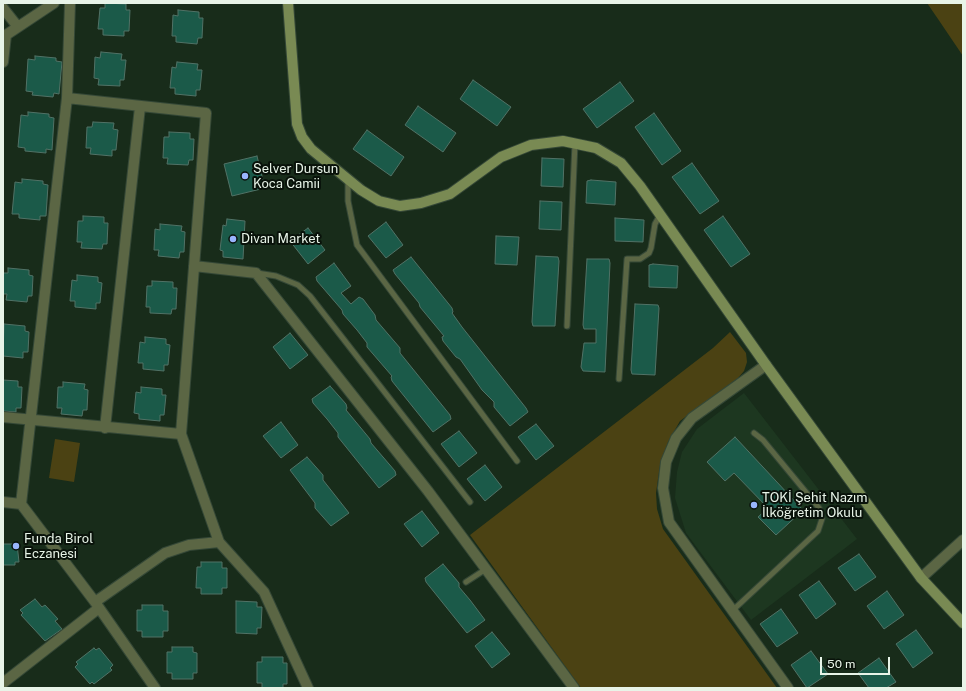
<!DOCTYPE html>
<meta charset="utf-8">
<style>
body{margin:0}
#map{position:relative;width:966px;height:691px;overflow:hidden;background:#182c1a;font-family:"Public Sans",sans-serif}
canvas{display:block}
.frame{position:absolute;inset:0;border:4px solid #e8f4e8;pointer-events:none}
.scale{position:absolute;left:820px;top:657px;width:70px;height:18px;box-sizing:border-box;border:2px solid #e8f4e8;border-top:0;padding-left:5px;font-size:12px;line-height:14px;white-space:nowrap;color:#e8f4e8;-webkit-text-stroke:3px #09120a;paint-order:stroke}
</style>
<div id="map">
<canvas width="966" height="691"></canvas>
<div class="frame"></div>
<div class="scale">50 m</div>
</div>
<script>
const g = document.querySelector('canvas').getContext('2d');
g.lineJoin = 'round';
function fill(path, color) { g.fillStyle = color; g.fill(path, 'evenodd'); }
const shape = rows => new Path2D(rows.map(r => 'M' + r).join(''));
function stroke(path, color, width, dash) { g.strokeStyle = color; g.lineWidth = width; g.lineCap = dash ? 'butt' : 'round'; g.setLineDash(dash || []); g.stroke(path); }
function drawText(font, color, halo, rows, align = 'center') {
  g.font = font + ' "Public Sans",sans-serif'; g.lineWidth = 4; g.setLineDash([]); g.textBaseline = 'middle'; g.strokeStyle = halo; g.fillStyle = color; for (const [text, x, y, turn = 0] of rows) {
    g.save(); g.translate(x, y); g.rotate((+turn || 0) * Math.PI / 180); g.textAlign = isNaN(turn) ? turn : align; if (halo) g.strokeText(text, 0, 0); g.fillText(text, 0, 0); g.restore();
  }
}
const built = shape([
 [744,393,857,539,751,620,686,533,675,498,677,472,682,452,697,429]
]);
const green = shape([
 [927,3,963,3,963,56,938,19],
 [730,332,746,353,747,362,744,371,738,378,680,421,668,442,660,465,656,493,657,509,663,529,777,688,581,688,470,535,713,348],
 [55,439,80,443,74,482,49,478]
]);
const building = shape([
 [105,3,126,4,126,10,130,10,129,31,124,31,124,36,103,35,103,29,98,29,100,8,105,8,105,3],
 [178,10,199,12,199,18,203,18,202,38,198,38,197,44,176,42,176,36,172,36,173,15,178,16,178,10],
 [101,52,122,54,121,60,126,60,124,80,120,80,120,86,98,85,99,79,94,78,95,57,100,58,101,52],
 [35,56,56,58,56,61,62,62,59,94,54,93,53,97,32,95,33,92,26,91,28,59,35,60,35,56],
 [177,62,198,64,197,70,202,70,200,90,196,90,196,96,175,94,175,88,170,88,172,67,176,68,177,62],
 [473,80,511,107,497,126,460,99,473,80],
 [620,82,634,101,597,128,583,109,620,82],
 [418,106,456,133,443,152,405,125,418,106],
 [28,112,49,114,49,117,54,118,52,150,46,149,46,153,25,151,25,148,18,147,21,115,28,116,28,112],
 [654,113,681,151,662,165,635,127,654,113],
 [93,122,114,123,113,129,118,130,116,150,112,150,112,156,90,154,91,148,86,148,87,127,92,127,93,122],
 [367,130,404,157,391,176,353,149,367,130],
 [169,132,190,133,190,139,194,139,193,160,189,160,188,165,167,164,168,158,163,158,164,137,169,137,169,132],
 [257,156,265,188,232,196,224,164,257,156],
 [542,158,564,159,563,187,541,186,542,158],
 [692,163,719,201,700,214,672,177,692,163],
 [22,179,43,181,43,184,48,185,46,216,40,216,40,220,19,218,19,214,12,214,15,182,22,183,22,179],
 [591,180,616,182,615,205,586,203,587,181,591,180],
 [540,201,562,202,561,230,539,229,540,201],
 [83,216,104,217,104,223,108,223,107,244,103,244,102,249,81,248,82,242,77,242,78,221,83,221,83,216],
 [723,216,750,254,731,267,704,230,723,216],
 [615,218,644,220,643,242,615,241,615,218],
 [227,219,245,221,243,259,223,257,223,251,220,250,223,225,226,226,227,219],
 [386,222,403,245,386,258,368,236,386,222],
 [160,224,182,226,181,231,185,232,184,252,180,252,179,258,158,256,159,250,154,250,155,229,160,230,160,224],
 [308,228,325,250,308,264,290,241,308,228],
 [496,236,519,237,517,265,495,264,496,236],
 [536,256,558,257,559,261,555,326,533,326,532,322,536,256],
 [411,257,452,308,453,312,452,313,462,327,526,408,528,412,510,426,494,407,494,402,482,390,460,359,456,357,443,341,442,337,444,336,420,307,419,303,395,274,393,270,411,257],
 [587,259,609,259,610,263,605,372,583,371,581,367,584,343,596,343,596,329,584,329,583,325,587,259],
 [334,263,351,286,341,293,351,304,359,297,363,299,375,315,376,320,400,348,400,353,450,415,451,419,433,432,392,381,391,377,392,376,367,347,367,343,357,330,343,314,342,310,317,281,316,277,334,263],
 [653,264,678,266,677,288,649,287,649,265,653,264],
 [8,268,29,270,29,275,33,276,32,296,28,296,27,302,6,300,7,294,3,294,3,273,8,273,8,268],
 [77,275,98,277,98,282,102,283,100,303,96,303,96,309,75,307,75,301,70,301,72,280,77,281,77,275],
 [152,281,173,282,173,288,177,288,176,309,172,309,171,314,150,313,150,307,146,307,147,286,152,286,152,281],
 [635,304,658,305,659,308,655,375,632,374,631,370,635,304],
 [4,324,25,326,25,331,29,332,28,352,23,352,23,358,3,356,4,324],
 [290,333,308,355,290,369,273,347,290,333],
 [145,337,166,339,166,344,170,345,168,365,164,365,164,371,143,369,143,363,138,363,140,342,145,343,145,337],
 [3,380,18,381,18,387,22,387,21,408,16,408,16,412,3,411,3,380],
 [63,382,85,384,84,389,88,390,87,410,83,410,82,416,61,414,62,408,57,408,58,387,63,387,63,382],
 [330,386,346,404,347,408,346,410,370,439,371,443,395,471,396,475,379,488,338,437,338,433,327,419,313,403,312,399,330,386],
 [141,387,162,389,162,395,166,395,164,415,160,415,160,421,139,419,139,414,134,413,136,392,141,393,141,387],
 [281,422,298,445,281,458,263,436,281,422],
 [536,424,554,446,536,460,518,437,536,424],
 [459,431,477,453,459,467,441,444,459,431],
 [735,437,803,510,776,535,758,517,768,508,734,473,725,481,707,462,735,437],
 [307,457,323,475,323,480,349,513,331,526,315,508,315,503,290,470,307,457],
 [485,465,502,487,485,501,467,479,485,465],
 [422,511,439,533,422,547,404,524,422,511],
 [3,544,17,544,19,562,15,562,15,565,3,565,3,544],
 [859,554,876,577,855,591,838,568,859,554],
 [201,562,222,562,222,568,227,568,227,588,222,588,222,594,201,594,201,588,196,588,197,567,201,567,201,562],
 [443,564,459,583,459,587,470,600,485,620,467,633,426,582,425,578,443,564],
 [819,581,836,604,816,619,799,595,819,581],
 [887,591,904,615,884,629,867,606,887,591],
 [35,599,42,607,45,605,58,619,55,621,62,629,45,641,21,615,23,613,20,610,35,599],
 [236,601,257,602,257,607,262,607,261,628,257,628,257,634,236,633,236,601],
 [142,605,163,605,163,611,168,611,168,631,163,631,163,637,142,637,142,631,137,631,137,610,142,610,142,605],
 [781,609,798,633,777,647,760,624,781,609],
 [916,630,933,653,913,668,896,644,916,630],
 [492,632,510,654,492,668,475,646,492,632],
 [172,647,193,647,193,652,197,653,197,673,193,673,193,679,172,679,172,673,167,673,167,652,172,652,172,647],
 [94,648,96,650,99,648,113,665,110,668,112,670,94,684,92,682,90,684,75,667,78,664,76,662,94,648],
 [811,651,828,674,807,688,791,665,811,651],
 [262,657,283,657,283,663,287,663,287,684,283,684,283,688,262,688,262,683,257,683,257,662,262,662,262,657],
 [879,658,896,682,886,688,869,688,858,673,879,658]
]);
const lane = shape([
 [348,181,348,201,357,245,517,461],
 [257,273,276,276,298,285,310,296,470,502],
 [567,326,575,143],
 [619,379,627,259,640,259,649,253,651,248,655,224,660,215],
 [466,582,486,569],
 [732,611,818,531,822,519,819,508,763,440,754,433]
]);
const street = shape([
 [3,8,18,27],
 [3,37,54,3],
 [3,62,6,35],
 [67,98,206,113,181,434,219,542,264,592,308,688],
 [194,266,256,273,428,491,574,688],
 [766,365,692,418,676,438,666,462,663,488,669,522,788,688],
 [3,417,181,434],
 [105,428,140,107],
 [3,502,21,504,95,602,155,688],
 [21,504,67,98,70,3],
 [921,578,963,540],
 [95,602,165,553,189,545,219,542],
 [3,683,99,608]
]);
const secondary = shape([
 [288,3,296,110,297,124,302,137,311,149,361,190,379,201,400,206,421,203,450,194,501,157,531,145,563,141,596,148,621,163,640,186,766,365,921,578,963,623]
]);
const markers = [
 [245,176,4,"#99b5fd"],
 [233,239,4,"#99b5fd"],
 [754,505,4,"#99b5fd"],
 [16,546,4,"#99b5fd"]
];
const poiNames = [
 ["Selver Dursun",253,169],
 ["Koca Camii",253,184],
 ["Divan Market",241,239],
 ["TOKİ Şehit Nazım",762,498],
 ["İlköğretim Okulu",762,513],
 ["Funda Birol",24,539],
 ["Eczanesi",24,554]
];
fill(built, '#1d3720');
fill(green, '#4b4213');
fill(building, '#1b5a49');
stroke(building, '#517266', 1);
stroke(lane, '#354837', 7);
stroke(street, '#354837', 12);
stroke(secondary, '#354837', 12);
stroke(lane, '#5b6644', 5);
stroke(street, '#5b6644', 10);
stroke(secondary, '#798a53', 10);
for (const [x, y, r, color] of markers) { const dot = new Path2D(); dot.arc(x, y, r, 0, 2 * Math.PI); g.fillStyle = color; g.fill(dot); stroke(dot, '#09120a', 1.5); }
drawText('13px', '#e8f4e8', '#09120a', poiNames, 'left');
</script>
